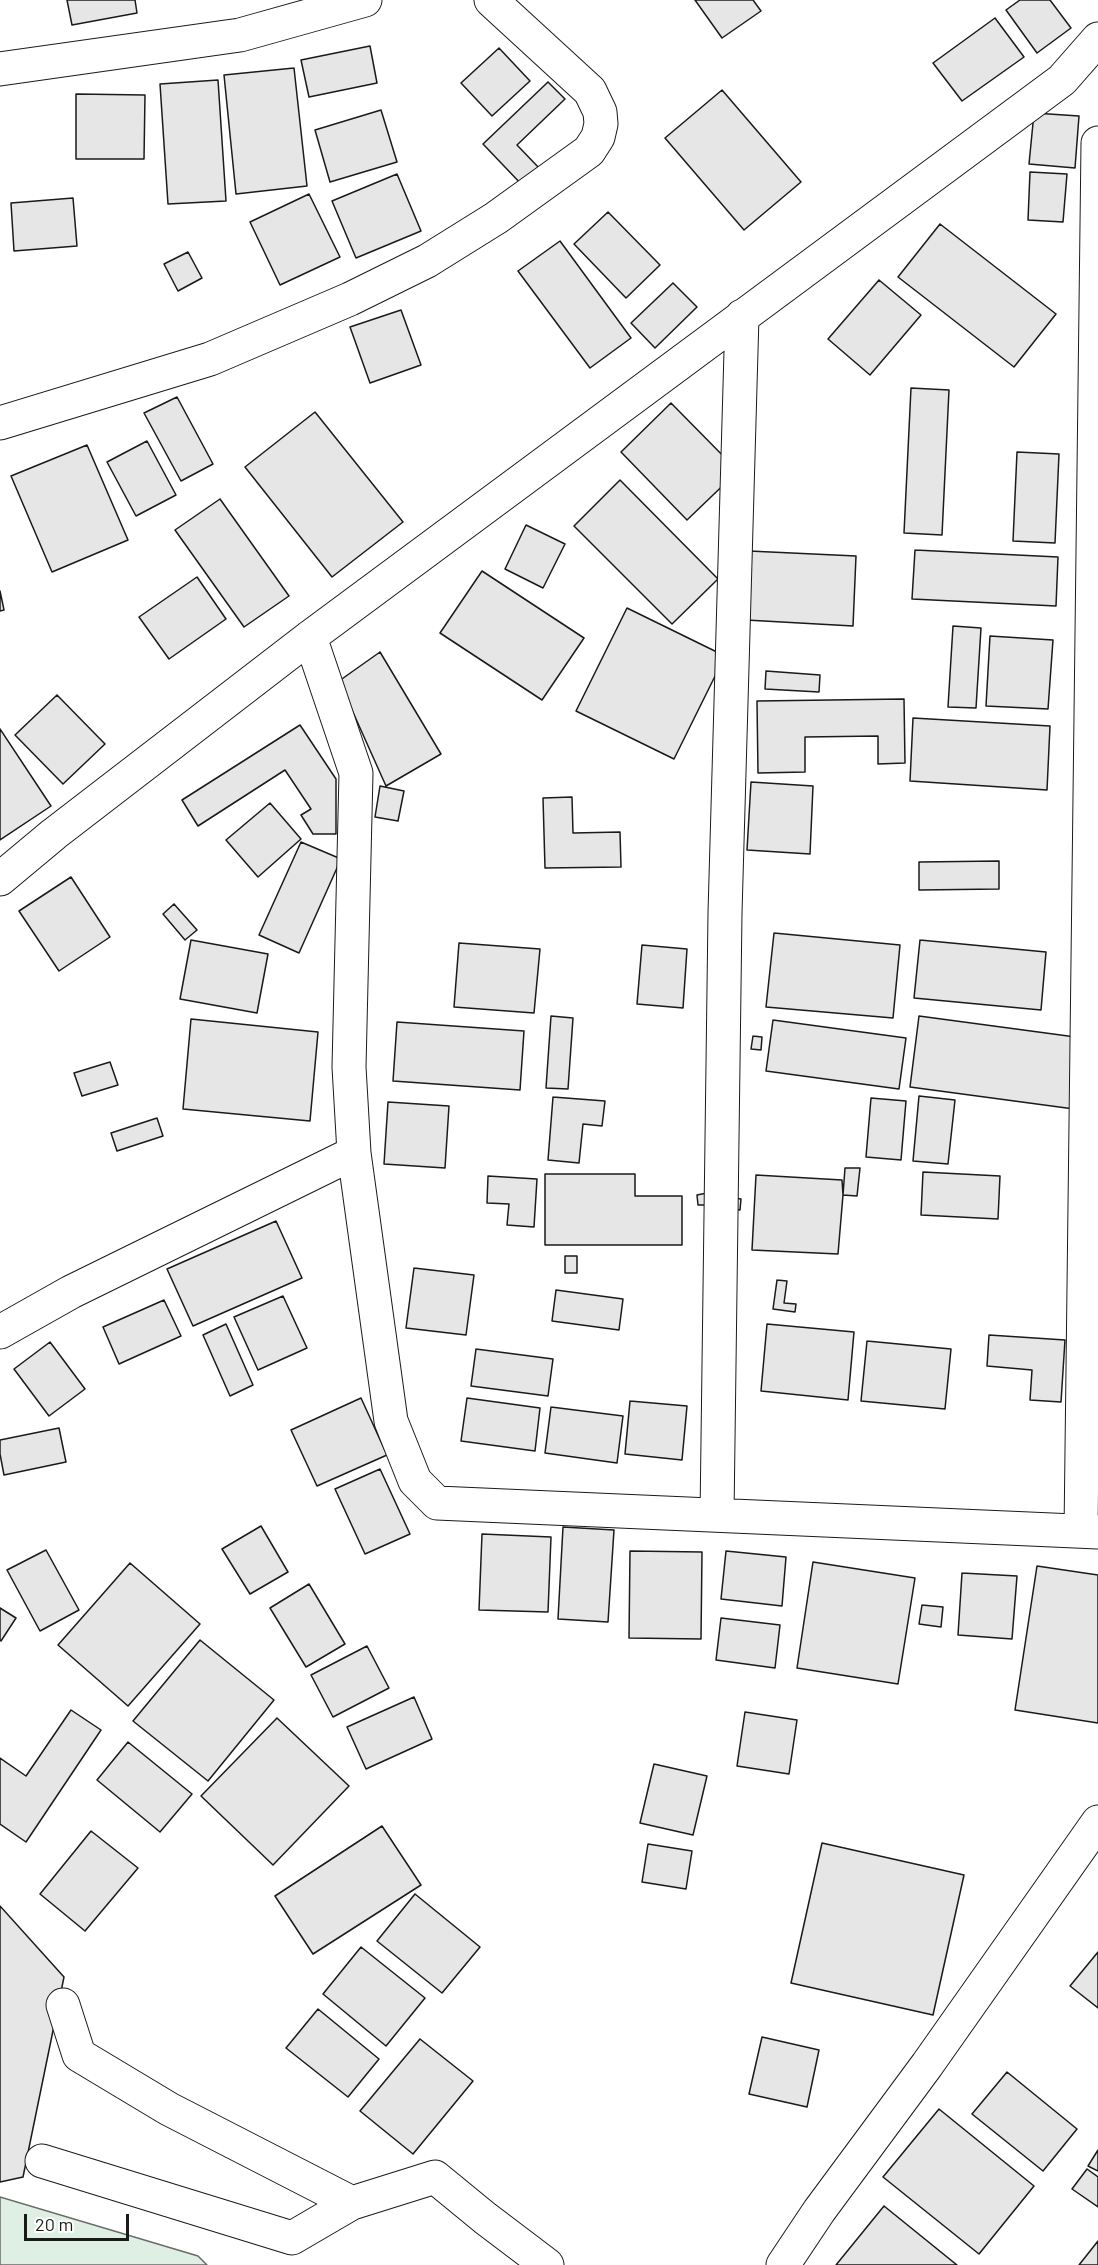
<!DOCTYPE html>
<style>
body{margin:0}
#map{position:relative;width:1098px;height:2265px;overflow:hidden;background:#fff;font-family:Barlow,sans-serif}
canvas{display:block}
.scale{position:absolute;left:24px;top:2214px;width:105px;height:27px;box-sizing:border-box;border:3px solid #1a1a1a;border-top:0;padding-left:8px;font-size:18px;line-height:21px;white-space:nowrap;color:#1a1a1a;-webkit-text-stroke:4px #fff;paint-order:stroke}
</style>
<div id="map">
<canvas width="1098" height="2265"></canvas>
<div class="scale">20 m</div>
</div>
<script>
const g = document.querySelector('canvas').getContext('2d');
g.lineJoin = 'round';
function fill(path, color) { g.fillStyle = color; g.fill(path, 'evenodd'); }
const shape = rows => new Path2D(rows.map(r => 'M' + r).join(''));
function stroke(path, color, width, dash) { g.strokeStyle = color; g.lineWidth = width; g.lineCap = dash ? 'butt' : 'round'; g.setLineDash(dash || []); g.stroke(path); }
const green = shape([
 [0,2197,198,2256,207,2265,0,2265,0,2197]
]);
const building = shape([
 [67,0,135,0,137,13,72,25,67,0],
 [695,0,753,0,761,11,722,38,695,0],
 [1020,0,1050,0,1071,28,1037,53,1006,10,1020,0],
 [995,18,1024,57,962,101,933,63,995,18],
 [370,46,377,83,309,97,301,60,370,46],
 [499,48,530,81,492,116,461,83,499,48],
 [294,68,307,186,236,194,224,75,294,68],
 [218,80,226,201,168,204,160,84,218,80],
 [548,82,565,99,517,145,541,170,524,187,483,144,548,82],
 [722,90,801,182,744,230,665,138,722,90],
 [76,94,145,95,144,159,76,159,76,94],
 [381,110,397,162,330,182,315,130,381,110],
 [1034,113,1079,116,1075,168,1029,164,1034,113],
 [1030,172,1067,174,1063,222,1028,220,1030,172],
 [397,174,421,231,356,258,332,201,397,174],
 [309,194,340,257,280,285,250,222,309,194],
 [73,198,77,246,14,251,11,203,73,198],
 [608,212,660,265,626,298,574,244,608,212],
 [940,224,1056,314,1014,367,898,277,940,224],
 [560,241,631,338,590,368,518,271,560,241],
 [188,252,202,278,178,291,164,264,188,252],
 [879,280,921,315,870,375,828,339,879,280],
 [673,283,697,307,655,348,631,323,673,283],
 [401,310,421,365,370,383,350,327,401,310],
 [911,388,949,390,942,535,904,533,911,388],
 [177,397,213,464,181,481,144,413,177,397],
 [671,403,738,471,687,520,621,452,671,403],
 [315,412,403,522,332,577,245,467,315,412],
 [147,441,176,495,136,516,107,462,147,441],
 [87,445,128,540,52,572,11,476,87,445],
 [1017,452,1059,454,1055,543,1013,541,1017,452],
 [620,480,718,579,672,624,574,526,620,480],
 [220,499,289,596,244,627,175,530,220,499],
 [526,525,565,544,543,588,505,569,526,525],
 [915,550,1058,557,1056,606,912,599,915,550],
 [749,551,856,556,853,626,746,620,749,551],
 [482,571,584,638,542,700,440,633,482,571],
 [197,577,226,619,169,659,139,617,197,577],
 [0,591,4,610,0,611,0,591],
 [627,608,725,656,674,759,576,711,627,608],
 [953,626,981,628,976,708,948,707,953,626],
 [990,636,1053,640,1048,709,986,706,990,636],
 [380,652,441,754,386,786,339,681,380,652],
 [766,671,820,675,819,692,765,689,766,671],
 [57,695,105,744,63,784,15,735,57,695],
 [904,699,905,763,878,764,878,736,805,737,805,772,758,773,757,701,904,699],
 [913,718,1050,726,1047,790,910,781,913,718],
 [300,725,336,779,336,834,313,834,301,815,311,809,285,770,198,826,182,800,300,725],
 [0,729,51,806,0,840,0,729],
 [751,782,813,786,810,854,747,850,751,782],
 [380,786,404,791,398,821,375,817,380,786],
 [572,797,573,833,620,832,621,867,545,868,543,798,572,797],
 [270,803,301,839,258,877,226,840,270,803],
 [301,842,341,859,299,953,259,935,301,842],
 [999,861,999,889,919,890,919,862,999,861],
 [71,877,110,937,59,971,19,911,71,877],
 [174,904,197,930,185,940,163,914,174,904],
 [774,933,900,945,893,1018,766,1007,774,933],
 [191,940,268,954,257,1013,180,999,191,940],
 [920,940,1046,952,1041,1010,914,998,920,940],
 [459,943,540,949,534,1013,454,1007,459,943],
 [642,945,687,949,683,1008,637,1004,642,945],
 [551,1016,573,1018,568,1089,546,1088,551,1016],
 [919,1016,1083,1038,1074,1109,910,1087,919,1016],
 [191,1019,318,1032,310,1121,183,1109,191,1019],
 [773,1020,906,1038,899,1089,766,1071,773,1020],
 [397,1022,524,1031,520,1090,393,1081,397,1022],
 [753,1036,762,1037,761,1050,751,1049,753,1036],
 [110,1062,118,1085,82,1096,74,1073,110,1062],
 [919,1096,955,1100,948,1164,913,1161,919,1096],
 [553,1097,605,1101,602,1126,583,1124,579,1163,548,1160,553,1097],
 [871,1098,906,1101,901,1160,866,1157,871,1098],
 [388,1102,449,1106,445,1168,384,1164,388,1102],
 [157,1118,163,1136,117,1151,111,1133,157,1118],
 [845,1168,860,1168,857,1196,843,1195,845,1168],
 [923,1172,1000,1176,998,1219,921,1215,923,1172],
 [545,1174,635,1174,635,1196,682,1196,682,1245,545,1245,545,1174],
 [756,1175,842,1180,843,1195,838,1254,752,1250,756,1175],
 [488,1176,537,1179,534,1227,507,1225,509,1204,487,1203,488,1176],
 [707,1193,705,1205,698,1205,697,1195,707,1193],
 [734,1198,741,1199,740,1210,732,1209,734,1198],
 [276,1221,302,1278,193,1326,167,1269,276,1221],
 [565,1256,577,1256,577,1273,565,1273,565,1256],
 [414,1268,474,1275,466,1335,406,1328,414,1268],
 [777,1280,787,1281,784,1303,796,1304,795,1312,773,1309,777,1280],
 [556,1290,623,1299,619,1330,552,1321,556,1290],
 [283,1296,307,1348,258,1370,234,1317,283,1296],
 [164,1300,181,1336,119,1364,103,1327,164,1300],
 [226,1324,253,1385,230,1396,203,1335,226,1324],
 [767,1324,854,1332,848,1400,761,1391,767,1324],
 [989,1335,1065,1340,1061,1402,1030,1400,1032,1370,987,1366,989,1335],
 [867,1341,951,1349,945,1409,861,1401,867,1341],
 [50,1342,85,1389,49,1416,14,1369,50,1342],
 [476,1349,553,1359,548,1396,471,1386,476,1349],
 [361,1398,387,1455,317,1486,291,1430,361,1398],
 [467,1398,540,1408,535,1451,461,1441,467,1398],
 [630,1401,687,1406,682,1460,625,1454,630,1401],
 [551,1407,623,1416,617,1463,545,1453,551,1407],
 [59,1428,66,1462,4,1475,0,1454,0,1440,59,1428],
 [380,1469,410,1534,365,1554,335,1489,380,1469],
 [261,1526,288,1572,250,1594,222,1549,261,1526],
 [563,1527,614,1530,608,1622,558,1619,563,1527],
 [482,1534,551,1537,548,1612,479,1610,482,1534],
 [46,1550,79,1610,40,1631,7,1570,46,1550],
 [630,1551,702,1552,701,1639,629,1638,630,1551],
 [726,1551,786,1557,782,1606,721,1599,726,1551],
 [813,1562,915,1578,898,1684,797,1668,813,1562],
 [130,1563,200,1624,128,1706,58,1645,130,1563],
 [1037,1566,1098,1575,1098,1723,1015,1710,1037,1566],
 [962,1573,1017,1576,1012,1639,958,1635,962,1573],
 [309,1584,345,1644,306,1667,270,1608,309,1584],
 [922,1605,943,1607,941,1627,919,1624,922,1605],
 [0,1608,16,1618,1,1641,0,1640,0,1608],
 [721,1618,780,1625,775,1668,716,1660,721,1618],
 [200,1640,274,1700,208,1781,133,1721,200,1640],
 [367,1646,389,1688,333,1717,311,1675,367,1646],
 [414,1697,432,1739,366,1769,347,1727,414,1697],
 [71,1710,101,1730,26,1842,0,1824,0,1758,26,1776,71,1710],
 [745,1712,797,1720,789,1774,737,1766,745,1712],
 [277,1718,349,1786,273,1865,201,1796,277,1718],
 [128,1742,192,1794,160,1832,97,1780,128,1742],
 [654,1764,707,1776,693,1835,640,1823,654,1764],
 [382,1826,421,1885,313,1954,275,1896,382,1826],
 [91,1831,138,1868,85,1931,40,1894,91,1831],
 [822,1843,964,1875,933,2015,791,1983,822,1843],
 [648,1844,692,1851,686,1889,642,1882,648,1844],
 [415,1894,480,1947,442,1993,377,1941,415,1894],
 [0,1906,64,1977,23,2177,0,2182,0,1906],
 [361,1947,425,1998,386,2046,323,1994,361,1947],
 [1098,1952,1098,2008,1070,1986,1098,1952],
 [318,2009,379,2059,348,2097,286,2048,318,2009],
 [762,2037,819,2050,807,2107,749,2094,762,2037],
 [420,2039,473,2081,413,2154,360,2111,420,2039],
 [1007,2072,1077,2129,1043,2171,972,2114,1007,2072],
 [939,2109,1034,2186,979,2254,883,2177,939,2109],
 [1098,2150,1098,2171,1088,2166,1098,2150],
 [1087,2169,1098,2177,1098,2207,1072,2189,1087,2169],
 [884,2206,957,2265,836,2265,884,2206],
 [1098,2241,1098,2265,1079,2265,1098,2241]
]);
const minor = shape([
 [0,69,240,35,365,0],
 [0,423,210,359,350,299,427,261,496,218,589,151,598,137,601,124,600,112,590,91,491,0],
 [310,637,356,773,349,1067,354,1153,391,1421,415,1481,437,1503,1098,1532],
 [0,879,54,834,310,637,1062,80,1098,39],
 [0,1332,71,1292,354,1153],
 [717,1515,725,913,742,316],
 [1081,1531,1098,143],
 [63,2005,79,2055,169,2109,352,2203],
 [42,2161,292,2238,352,2203,435,2177,485,2218,547,2265],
 [783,2265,819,2211,927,2065,1098,1822]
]);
fill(green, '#e0efe3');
stroke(green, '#6a6a6a', 1.5);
fill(building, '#e6e6e6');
stroke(building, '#1a1a1a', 1.5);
stroke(minor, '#1a1a1a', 35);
stroke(minor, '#fff', 33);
</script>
